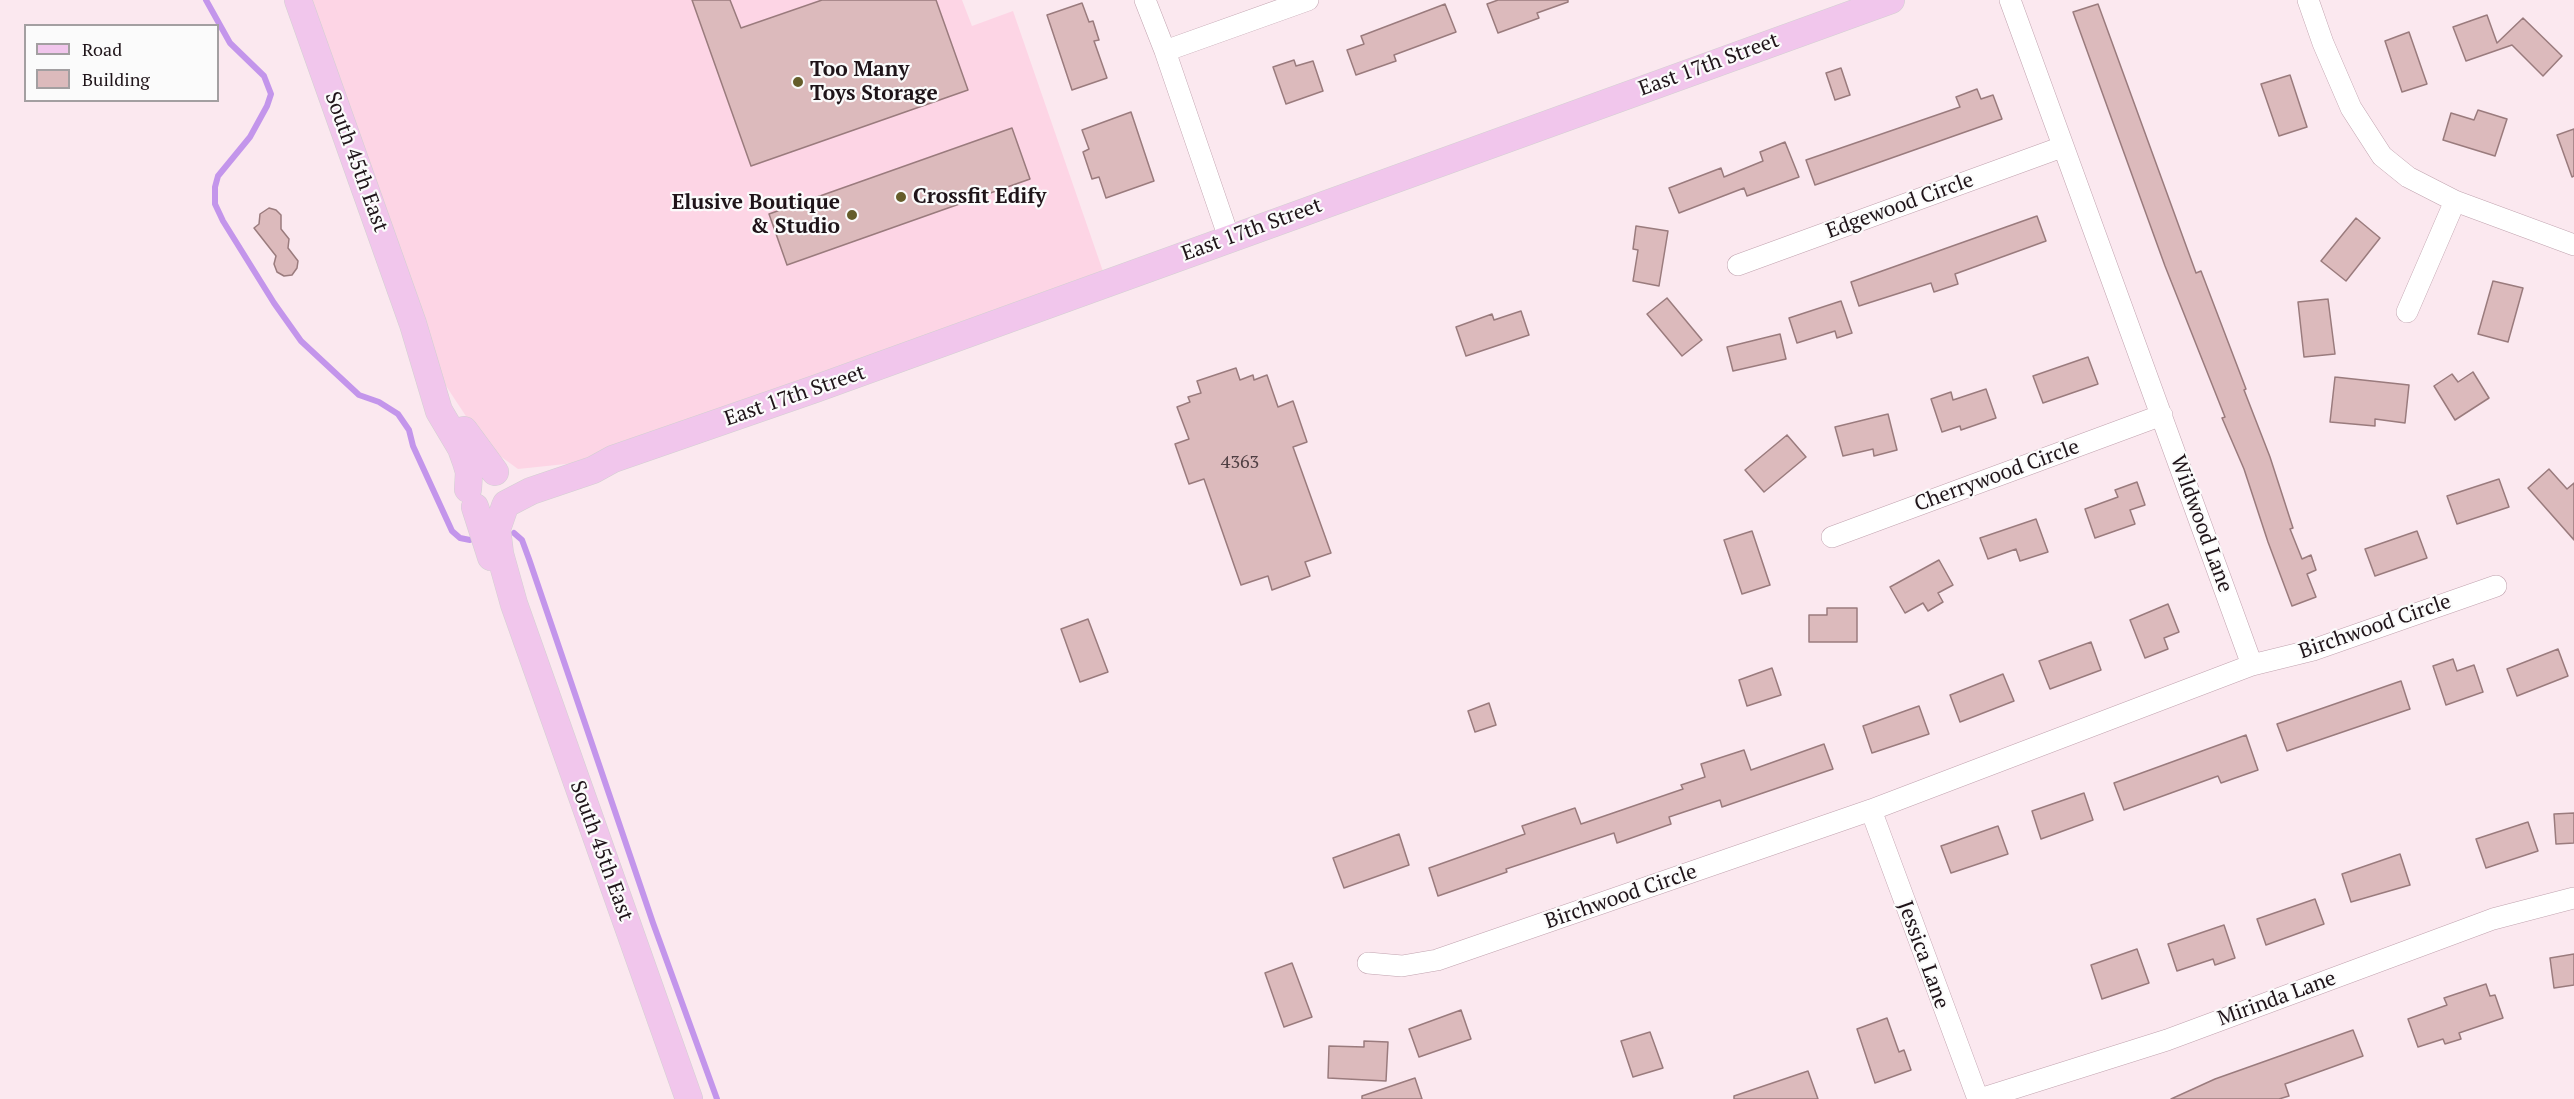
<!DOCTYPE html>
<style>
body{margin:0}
#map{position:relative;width:2574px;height:1099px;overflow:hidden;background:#fbe8ef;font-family:"PT Serif",serif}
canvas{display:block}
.legend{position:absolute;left:24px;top:24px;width:195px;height:78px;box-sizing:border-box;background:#fbfbfb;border:2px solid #a39fa1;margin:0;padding:8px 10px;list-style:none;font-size:18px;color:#1f1419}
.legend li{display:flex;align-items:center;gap:12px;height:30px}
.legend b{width:30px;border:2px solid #a39fa1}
</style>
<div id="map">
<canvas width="2574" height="1099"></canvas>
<ul class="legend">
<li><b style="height:8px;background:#f1c6ec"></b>Road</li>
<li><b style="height:16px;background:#dcbabc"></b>Building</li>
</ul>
</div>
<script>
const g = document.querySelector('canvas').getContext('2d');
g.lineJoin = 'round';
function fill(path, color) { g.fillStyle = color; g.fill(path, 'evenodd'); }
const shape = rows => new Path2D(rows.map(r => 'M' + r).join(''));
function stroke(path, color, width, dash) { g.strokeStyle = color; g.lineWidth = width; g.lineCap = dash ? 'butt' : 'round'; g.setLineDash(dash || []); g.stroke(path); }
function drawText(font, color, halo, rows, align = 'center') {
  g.font = font + ' "PT Serif",serif'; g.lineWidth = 4.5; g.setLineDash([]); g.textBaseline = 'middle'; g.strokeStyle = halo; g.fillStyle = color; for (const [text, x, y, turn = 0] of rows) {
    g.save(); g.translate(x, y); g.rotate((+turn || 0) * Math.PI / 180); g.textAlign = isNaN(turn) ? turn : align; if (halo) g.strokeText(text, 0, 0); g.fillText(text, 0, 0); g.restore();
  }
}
const built = shape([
 [298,0,962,0,972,26,1013,11,1107,283,613,459,518,469,485,445,423,351]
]);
const stream = shape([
 [206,0,230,43,264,76,271,94,267,106,250,137,218,176,215,187,215,204,223,221,274,303,301,341,359,395,379,402,398,414,409,430,413,446,452,531,460,538,470,540],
 [514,533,522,540,529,559,653,923,717,1099]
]);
const building = shape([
 [692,0,730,0,741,28,822,0,936,0,968,90,751,166,692,0],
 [1498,0,1568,0,1568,2,1537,13,1539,18,1498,33,1487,4,1498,0],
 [1082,3,1089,22,1093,21,1099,40,1094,41,1107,78,1072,90,1047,15,1082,3],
 [1445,4,1456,32,1394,55,1396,61,1356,75,1347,50,1364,44,1361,36,1445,4],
 [2098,4,2196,273,2201,271,2246,389,2244,390,2270,457,2293,528,2290,529,2302,559,2311,555,2316,570,2307,574,2316,597,2292,606,2268,542,2244,469,2222,418,2225,417,2165,266,2073,12,2098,4],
 [2487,15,2497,43,2523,18,2562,56,2543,76,2512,45,2466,61,2453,27,2487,15],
 [2409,32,2427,84,2402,92,2385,41,2409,32],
 [1294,60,1296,66,1313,61,1323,91,1286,104,1273,67,1294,60],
 [1841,68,1850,95,1835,100,1826,73,1841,68],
 [2290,75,2307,127,2279,136,2261,84,2290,75],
 [1977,89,1981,99,1993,95,2002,119,1815,185,1806,160,1960,107,1956,97,1977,89],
 [2478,110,2507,119,2495,156,2443,140,2451,113,2474,120,2478,110],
 [1131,112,1154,181,1106,198,1099,177,1092,179,1083,152,1089,149,1082,130,1131,112],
 [1012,128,1030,179,787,265,769,214,1012,128],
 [2574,129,2574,176,2572,177,2557,135,2574,129],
 [1785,142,1799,177,1747,196,1744,188,1679,213,1669,188,1721,168,1724,177,1763,161,1760,152,1785,142],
 [269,208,276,210,281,215,281,229,289,239,288,248,298,261,297,268,292,275,284,276,277,272,274,264,276,256,254,228,259,224,260,214,269,208],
 [2037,216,2046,241,1955,274,1958,284,1934,292,1931,283,1859,306,1851,282,2037,216],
 [2356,218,2380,238,2346,281,2321,261,2356,218],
 [1636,226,1668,231,1659,286,1633,281,1638,250,1633,249,1636,226],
 [2493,281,2523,288,2508,342,2478,334,2493,281],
 [1667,298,1702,340,1682,356,1647,314,1667,298],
 [2328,299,2335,354,2304,357,2298,302,2328,299],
 [1841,301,1852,333,1837,338,1835,331,1797,343,1789,318,1841,301],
 [1521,311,1529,335,1466,356,1456,327,1492,314,1494,320,1521,311],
 [1780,334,1786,359,1733,371,1727,347,1780,334],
 [2088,357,2098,384,2043,403,2033,376,2088,357],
 [1236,368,1240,380,1253,375,1254,380,1267,375,1278,407,1293,401,1307,442,1293,447,1331,553,1305,562,1310,576,1272,590,1268,576,1241,585,1204,479,1189,484,1175,444,1189,439,1177,407,1190,402,1188,397,1201,393,1197,381,1236,368],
 [2473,372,2489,398,2455,420,2434,386,2452,374,2458,382,2473,372],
 [2335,377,2409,385,2405,423,2375,419,2375,426,2330,422,2335,377],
 [1986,389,1996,418,1961,430,1960,426,1942,432,1931,399,1951,392,1953,400,1986,389],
 [1888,414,1897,450,1874,456,1873,449,1843,456,1835,427,1888,414],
 [1787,435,1806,457,1764,492,1745,470,1787,435],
 [2549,469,2567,489,2574,483,2574,540,2528,488,2549,469],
 [2499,479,2509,507,2457,524,2447,496,2499,479],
 [2137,482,2145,505,2130,510,2135,524,2095,538,2085,509,2118,497,2115,490,2137,482],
 [2036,519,2048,552,2020,561,2016,549,1988,559,1980,538,2036,519],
 [1752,531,1770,585,1742,594,1724,540,1752,531],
 [2417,531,2427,558,2375,576,2365,549,2417,531],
 [1939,560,1953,585,1938,593,1943,602,1928,611,1923,603,1905,613,1890,587,1939,560],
 [2168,604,2179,632,2164,638,2168,649,2145,658,2130,620,2168,604],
 [1827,608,1857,608,1857,642,1809,642,1809,615,1827,615,1827,608],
 [1088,619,1108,672,1080,682,1061,629,1088,619],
 [2091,642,2101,670,2050,689,2039,661,2091,642],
 [2558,649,2568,676,2517,696,2507,669,2558,649],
 [2453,659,2457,671,2474,665,2483,692,2446,705,2433,666,2453,659],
 [1772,668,1781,695,1747,706,1739,680,1772,668],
 [2003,674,2014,701,1960,722,1950,695,2003,674],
 [2401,681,2410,709,2287,751,2277,724,2401,681],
 [1489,703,1496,725,1475,732,1468,711,1489,703],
 [1919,706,1929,734,1872,753,1863,726,1919,706],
 [2246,735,2258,770,2221,783,2218,776,2124,810,2114,783,2246,735],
 [1824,744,1833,769,1722,807,1720,800,1669,817,1671,824,1617,843,1614,833,1506,869,1507,872,1438,896,1429,868,1525,834,1522,826,1575,808,1581,824,1683,789,1681,785,1705,777,1701,764,1744,750,1751,770,1824,744],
 [2084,793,2093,820,2041,839,2032,811,2084,793],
 [2574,813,2574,843,2556,844,2554,814,2574,813],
 [2528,822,2538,851,2486,868,2476,839,2528,822],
 [1998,826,2008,854,1951,873,1941,846,1998,826],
 [1399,834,1409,865,1344,888,1333,858,1399,834],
 [2400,854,2410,885,2351,902,2342,874,2400,854],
 [2315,899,2324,924,2266,945,2257,919,2315,899],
 [2224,925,2235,958,2215,965,2213,959,2177,971,2168,944,2224,925],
 [2137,949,2149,983,2102,999,2091,965,2137,949],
 [2574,954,2574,985,2554,988,2550,958,2574,954],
 [1292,963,1312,1017,1284,1027,1265,973,1292,963],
 [2486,984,2490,996,2495,995,2503,1018,2459,1033,2461,1039,2445,1044,2443,1039,2418,1047,2408,1019,2447,1005,2444,998,2486,984],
 [1461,1010,1471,1039,1419,1057,1409,1029,1461,1010],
 [1887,1018,1899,1052,1904,1050,1911,1070,1875,1083,1857,1029,1887,1018],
 [2353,1030,2363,1056,2285,1084,2289,1096,2279,1099,2171,1099,2215,1079,2353,1030],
 [1650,1032,1663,1068,1633,1077,1621,1041,1650,1032],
 [1364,1041,1388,1042,1386,1081,1328,1078,1329,1046,1364,1047,1364,1041],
 [1808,1071,1818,1099,1734,1099,1734,1096,1808,1071],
 [1415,1078,1422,1099,1362,1099,1362,1096,1415,1078]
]);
const minor = shape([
 [1145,0,1165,51,1229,238],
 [2010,0,2252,665],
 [2308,0,2323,43,2351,108,2382,156,2408,177,2455,201,2574,245],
 [1165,51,1308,0],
 [1738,265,2062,147],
 [2407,312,2455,201],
 [1832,537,2162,415],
 [1871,810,1978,1099],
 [1368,963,1402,966,1437,960,1871,810,2252,665,2313,650,2496,586],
 [1980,1099,2167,1040,2493,919,2574,898]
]);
const major = shape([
 [298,0,413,324,439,411,461,448,466,462,469,472,468,489],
 [464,430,495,472],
 [506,504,531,491,593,470,613,459,815,389,1891,0],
 [505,506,497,529,500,554,514,604,689,1099],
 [475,507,491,557]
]);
const markers = [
 [798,82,6,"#655d2a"],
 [901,197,6,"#655d2a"],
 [852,215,6,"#655d2a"]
];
const numberNames = [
 ["4363",1240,463]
];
const streetNames = [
 ["East 17th Street",1709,65,-20],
 ["South 45th East",356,162,70],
 ["Edgewood Circle",1900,206,-20],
 ["East 17th Street",1252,230,-20],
 ["East 17th Street",795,396,-19],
 ["Cherrywood Circle",1997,476,-20],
 ["Wildwood Lane",2201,524,70],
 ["Birchwood Circle",2375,627,-19],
 ["South 45th East",601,851,70],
 ["Birchwood Circle",1621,897,-19],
 ["Jessica Lane",1923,955,70],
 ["Mirinda Lane",2277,999,-20]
];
const poiNames = [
 ["Too Many",810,70],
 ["Toys Storage",810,94],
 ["Crossfit Edify",913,197],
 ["Elusive Boutique",840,203,"right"],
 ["& Studio",840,227,"right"]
];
fill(built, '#fdd5e5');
stroke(stream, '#c395eb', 6);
fill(building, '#dcbabc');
stroke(building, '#9a7b7d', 1.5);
stroke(minor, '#c0a2ae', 22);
stroke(major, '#d2d0d1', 28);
stroke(minor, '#fff', 21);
stroke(major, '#f1c6ec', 27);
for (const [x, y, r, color] of markers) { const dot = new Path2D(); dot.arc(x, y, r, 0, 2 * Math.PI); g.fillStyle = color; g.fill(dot); stroke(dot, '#fbfbfb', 2); }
drawText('18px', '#4e3e42', null, numberNames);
drawText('21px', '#1f1419', '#fbfbfb', streetNames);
drawText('bold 21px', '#1f1419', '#fbfbfb', poiNames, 'left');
</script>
